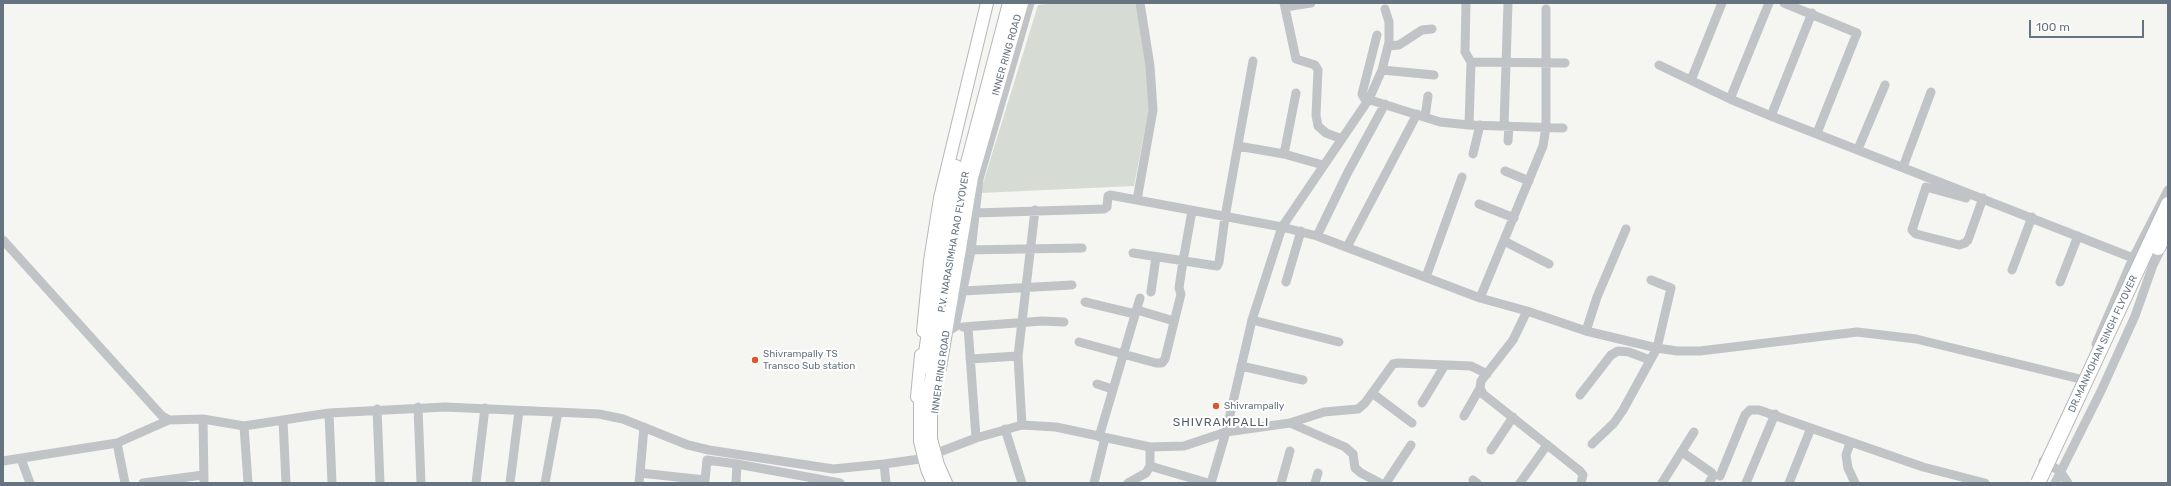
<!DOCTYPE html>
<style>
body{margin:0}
#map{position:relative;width:2171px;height:486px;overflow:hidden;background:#f5f5f2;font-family:Rubik,sans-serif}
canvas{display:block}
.frame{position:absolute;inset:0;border:4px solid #667481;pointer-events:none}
.scale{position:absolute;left:2029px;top:20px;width:115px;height:18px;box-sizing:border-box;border:2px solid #667481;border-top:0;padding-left:5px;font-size:12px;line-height:14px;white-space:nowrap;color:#667481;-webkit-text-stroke:3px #fff;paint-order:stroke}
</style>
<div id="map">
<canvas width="2171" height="486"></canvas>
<div class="frame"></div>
<div class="scale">100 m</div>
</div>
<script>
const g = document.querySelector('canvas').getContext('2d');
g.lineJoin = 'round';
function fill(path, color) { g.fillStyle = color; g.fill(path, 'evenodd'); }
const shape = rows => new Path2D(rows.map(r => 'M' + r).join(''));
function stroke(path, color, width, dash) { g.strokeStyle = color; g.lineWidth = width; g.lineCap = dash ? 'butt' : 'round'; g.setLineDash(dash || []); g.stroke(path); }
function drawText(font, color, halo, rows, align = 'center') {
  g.font = font + ' Rubik,sans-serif'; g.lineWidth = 4; g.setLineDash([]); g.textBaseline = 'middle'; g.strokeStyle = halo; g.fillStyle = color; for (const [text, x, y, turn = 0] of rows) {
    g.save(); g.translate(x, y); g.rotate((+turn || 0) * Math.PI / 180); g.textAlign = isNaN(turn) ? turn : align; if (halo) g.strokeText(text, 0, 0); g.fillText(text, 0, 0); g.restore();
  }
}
const green = shape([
 [1060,3,1137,3,1152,93,1134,186,980,193,1038,5]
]);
const minor = shape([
 [1284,3,1296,59,1315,65,1318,70,1316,115,1318,126,1326,133,1342,139],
 [1466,3,1465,52,1471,62,1565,63],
 [1784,3,1857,33,1817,133],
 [1285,7,1311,3],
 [1377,35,1362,94,1364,98,1440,122,1469,125,1563,128],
 [1388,46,1399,45,1422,30,1432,29],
 [1659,65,1730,99,1771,116,2133,258],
 [1382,70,1434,75],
 [1691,80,1722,3],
 [1730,99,1769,3],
 [1771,116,1812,13],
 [1425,117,1428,96],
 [1469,125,1471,62],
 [1504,126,1508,3],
 [1508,141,1509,126],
 [1238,146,1284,154,1323,165],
 [1858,149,1885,85],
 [1284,154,1296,93],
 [1473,154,1480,125],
 [1903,167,1931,92],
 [1505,171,1529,181],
 [1966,198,1926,187,1912,230,1916,234,1959,245,1965,243,1968,240,1983,198],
 [1137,200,1153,110,1150,66,1140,3],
 [1479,204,1514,218],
 [974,213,1104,209,1107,207,1108,196,1110,195,1282,227,1317,236,1480,298,1527,311,1586,331,1657,348,1677,351,1700,351,1857,332,1916,339,2080,379],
 [1317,236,1348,172,1385,104],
 [3,240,162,416,169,420,203,419,244,426,329,413,445,407,599,414,623,419,688,445,709,450,833,469,884,464,920,459],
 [1504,241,1549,264],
 [1347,247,1417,114],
 [966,250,1082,248],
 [1133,253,1217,266,1219,262,1225,217,1253,61],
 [2012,270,2032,217],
 [1426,277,1462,177],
 [1286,282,1301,231],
 [2060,282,2078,236],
 [963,291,1072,285],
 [1151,292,1156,257],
 [1480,298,1543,146,1546,127,1546,9],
 [1085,302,1135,314],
 [1137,310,1174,321],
 [1527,311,1513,340,1481,381,1480,388,1483,394,1580,471,1583,475,1581,483],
 [1252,320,1339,342],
 [963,327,1042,321,1064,322],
 [968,327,976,438],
 [1586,331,1597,297,1626,229],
 [947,332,955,327,971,251,979,179,1030,3],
 [1079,342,1156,363,1162,363,1165,359,1181,294,1179,288,1183,261,1192,211],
 [2096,344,2133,258,2168,190],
 [970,359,1018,356],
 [1241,366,1303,380],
 [1097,384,1112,389],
 [1372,393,1412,423],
 [1580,395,1611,355,1618,351,1629,352,1650,360],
 [1422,403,1445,365],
 [418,407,421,483],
 [377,409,380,483],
 [329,413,332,483],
 [1464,416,1480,388],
 [203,419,204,483],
 [283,420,286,483],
 [1290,423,1345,447,1353,454,1355,468,1361,473,1380,483],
 [1022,425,1018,356,1035,210],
 [244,426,248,483],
 [1005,429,1022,483],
 [1099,437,1140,298],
 [117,443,125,483],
 [1850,443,1846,455,1848,468,1855,483],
 [1592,444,1614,423,1623,410,1657,348,1671,288,1651,280],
 [1491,450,1513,417],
 [1682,452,1712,473,1713,476,1709,483],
 [937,453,976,438,1022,425,1056,427,1150,447,1184,446,1226,432,1290,423,1324,412,1358,409,1365,403,1393,364,1398,363,1471,366,1487,374],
 [21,459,30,483],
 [3,461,117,443,169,420],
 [2043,461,2060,471,2068,483],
 [884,464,886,483],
 [1150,466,1208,483],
 [640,473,644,427],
 [1720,476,1745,415,1750,410,1759,410,1923,467,1985,483],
 [1473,480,1477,483],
 [143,483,203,475],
 [476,483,485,408],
 [510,483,519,411],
 [545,483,558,412],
 [639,483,640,473,705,480,707,460,737,464,840,483],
 [736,483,737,464],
 [1094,483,1105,438],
 [1128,483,1146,473,1150,466,1150,447],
 [1211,483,1226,432,1252,320,1282,227,1369,99,1382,70,1389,42,1389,22,1385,9],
 [1281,483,1290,451],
 [1315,483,1318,473],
 [1386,483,1411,445],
 [1520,483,1547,445],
 [1662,483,1694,432],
 [1746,483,1775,414],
 [1789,483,1811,428],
 [2055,483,2101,391,2135,316,2153,265,2163,245]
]);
const major = shape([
 [923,331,930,261,940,198,987,3],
 [940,368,972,177,1022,3],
 [917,397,921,355]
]);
const highway = shape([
 [924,367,943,233,956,167],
 [921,388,921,441,928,469,934,483],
 [945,483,937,465,930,439,930,393,959,197,1010,3]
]);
const highwayBridge = shape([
 [2158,248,2168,227],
 [2038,483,2168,204]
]);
const markers = [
 [755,360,4,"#d9582d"],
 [1216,406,4,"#d9582d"]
];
const streetNames = [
 ["INNER RING ROAD",1007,55,-74],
 ["P.V. NARASIMHA RAO FLYOVER",954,242,-80],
 ["DR.MANMOHAN SINGH FLYOVER",2103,344,-65],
 ["INNER RING ROAD",941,372,-82]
];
const poiNames = [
 ["Shivrampally TS",763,354],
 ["Transco Sub station",763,366],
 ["Shivrampally",1224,406]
];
const quarterNames = [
 ["SHIVRAMPALLI",1221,423]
];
fill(green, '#d6dcd3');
stroke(major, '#b4b7bb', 14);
stroke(highway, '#b5b8bb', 16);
stroke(minor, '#c0c4c7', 9);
stroke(major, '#fff', 12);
stroke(highway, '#fff', 14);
stroke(highwayBridge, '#b5b8bb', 16, []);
stroke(highwayBridge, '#fff', 14);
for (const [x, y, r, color] of markers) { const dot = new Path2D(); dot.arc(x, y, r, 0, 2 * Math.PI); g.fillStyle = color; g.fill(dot); stroke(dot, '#fff', 1.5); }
drawText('10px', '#667481', '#fff', streetNames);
drawText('10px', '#667481', '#fff', poiNames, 'left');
g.letterSpacing = '1px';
drawText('12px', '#535e67', '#fff', quarterNames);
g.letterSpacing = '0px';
</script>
